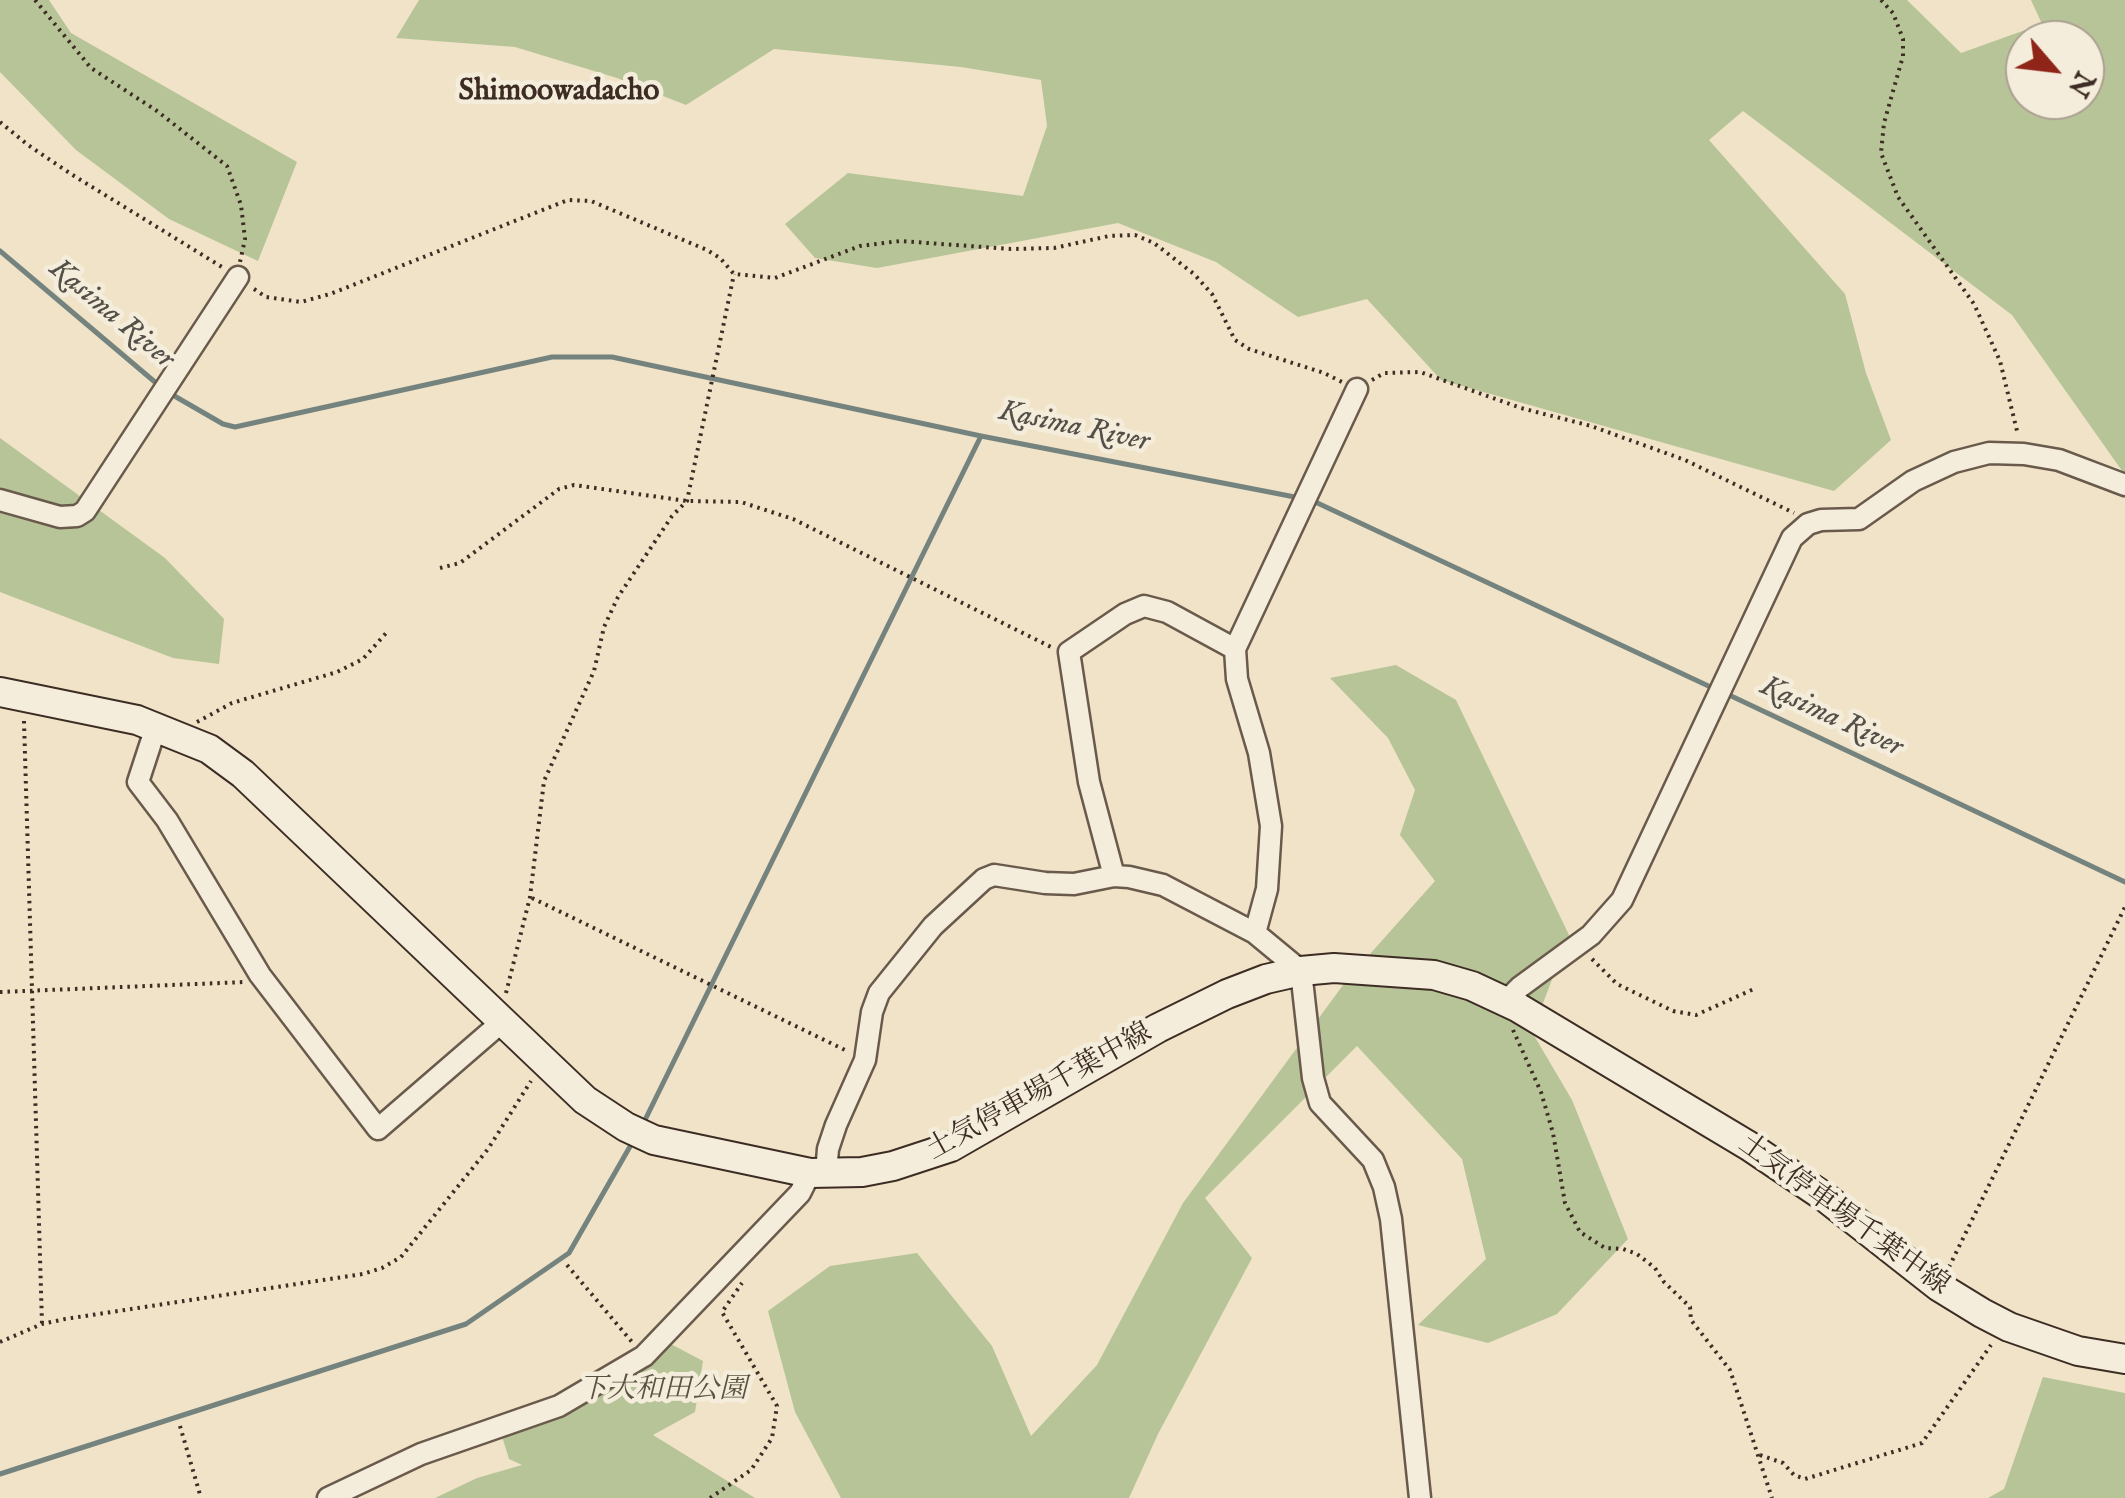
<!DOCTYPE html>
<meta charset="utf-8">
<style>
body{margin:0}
#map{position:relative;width:2125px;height:1498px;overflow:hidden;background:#f0e3c8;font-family:"IM FELL English",serif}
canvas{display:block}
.north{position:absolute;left:2005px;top:20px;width:100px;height:100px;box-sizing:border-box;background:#f5eddb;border:2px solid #aba091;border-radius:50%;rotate:118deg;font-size:28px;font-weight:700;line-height:40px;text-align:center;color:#3c2c23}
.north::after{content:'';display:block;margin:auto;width:35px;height:45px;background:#8f2418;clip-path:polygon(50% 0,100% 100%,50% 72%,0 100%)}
</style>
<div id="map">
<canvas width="2125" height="1498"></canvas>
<div class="north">N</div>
</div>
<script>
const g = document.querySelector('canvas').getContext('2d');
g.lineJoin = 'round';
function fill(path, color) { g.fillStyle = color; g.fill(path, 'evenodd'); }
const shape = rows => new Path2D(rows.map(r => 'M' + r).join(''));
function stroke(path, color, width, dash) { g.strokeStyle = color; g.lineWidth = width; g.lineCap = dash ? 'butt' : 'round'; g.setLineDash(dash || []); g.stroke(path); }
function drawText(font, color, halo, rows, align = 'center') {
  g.font = font + ' "IM FELL English","Noto Serif JP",serif'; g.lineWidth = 9; g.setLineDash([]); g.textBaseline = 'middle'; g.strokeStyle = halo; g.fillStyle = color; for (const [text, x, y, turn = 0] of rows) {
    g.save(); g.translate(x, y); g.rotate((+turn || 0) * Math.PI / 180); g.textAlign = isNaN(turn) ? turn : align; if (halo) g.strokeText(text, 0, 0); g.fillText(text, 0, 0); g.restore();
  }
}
const green = shape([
 [0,0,49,0,71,33,297,162,258,261,169,219,76,150,0,72],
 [419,0,1907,0,1961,53,2042,24,2031,0,2125,0,2125,475,2012,315,1743,111,1709,140,1845,294,1866,373,1891,440,1834,491,1441,380,1367,299,1298,317,1216,262,1118,223,877,268,815,258,785,224,848,173,1023,196,1047,126,1041,80,961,67,774,49,686,105,617,78,515,47,396,38],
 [2025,40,2085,40,2085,100,2025,100],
 [0,438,165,558,224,619,219,664,173,658,0,592],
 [1396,665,1456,700,1569,935,1532,1032,1572,1100,1628,1239,1557,1314,1488,1343,1418,1325,1486,1259,1462,1159,1357,1046,1205,1198,1252,1258,1158,1434,1129,1498,841,1498,795,1412,768,1311,830,1266,917,1253,992,1346,1031,1436,1097,1365,1183,1203,1346,981,1435,881,1400,835,1415,790,1388,738,1330,678],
 [667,1342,703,1361,695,1412,653,1435,755,1498,435,1498,477,1478,522,1465,509,1459,501,1433],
 [2043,1377,2125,1393,2125,1498,1988,1498,2004,1489]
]);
const stream = shape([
 [0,251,162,388],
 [171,394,223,424,235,427,552,357,612,357,981,436,1300,498],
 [1311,500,1717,690],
 [1727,694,2125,882],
 [643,1124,981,436],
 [0,1474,466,1324,569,1253,632,1143]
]);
const path = shape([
 [35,0,91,68,157,111,227,166,241,205,245,239,240,262],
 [1881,0,1893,13,1903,39,1903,56,1884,123,1881,153,1898,197,1974,304,2000,361,2018,435],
 [0,122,28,145,71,174,222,267],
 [254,289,266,297,301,302,330,294,568,200,591,201,707,250,720,258,734,274,775,278,860,246,900,241,1011,249,1054,248,1109,236,1135,235,1154,243,1194,274,1212,294,1235,340,1249,349,1324,373,1342,382],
 [1372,380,1384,373,1420,372,1521,408,1591,426,1685,460,1794,513],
 [440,568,460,563,559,489,574,485,687,501,741,502,793,519,1051,647],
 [24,721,42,1324],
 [197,722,232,703,337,672,363,659,387,632],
 [532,898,847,1051],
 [1592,959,1617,984,1673,1011,1696,1015,1756,988],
 [0,992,245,982],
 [506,993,530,897,544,781,594,671,604,627,618,597,672,516,687,501,734,274],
 [1513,1030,1541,1092,1553,1133,1565,1203,1580,1232,1605,1248,1623,1249,1637,1254,1655,1268,1664,1282,1690,1307,1691,1320,1730,1370,1772,1498],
 [567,1265,632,1342],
 [1949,1267,2125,907],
 [0,1342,42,1324,65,1319,363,1274,382,1268,401,1257,488,1149,531,1081],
 [180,1426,201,1498],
 [1760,1455,1783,1463,1794,1475,1805,1479,1922,1443,1991,1345],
 [710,1498,751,1470,772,1438,777,1406,722,1312,742,1283]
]);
const street = shape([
 [0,500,60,517,77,516,85,511,238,277],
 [156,727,138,782,167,820,260,975,378,1129,503,1021],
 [1114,876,1089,782,1069,652,1125,614,1144,606,1167,612,1235,649],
 [1255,933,1267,889,1271,826,1259,753,1237,679,1235,649,1357,389],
 [1506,1001,1520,987,1591,935,1622,900,1792,538,1808,524,1821,520,1859,519,1913,481,1954,462,1989,453,2024,454,2059,460,2125,485],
 [826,1173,828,1149,836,1125,865,1060,872,1012,879,993,933,926,984,879,994,875,1045,883,1074,884,1114,876,1129,877,1163,885,1255,933,1301,971,1313,1078,1320,1103,1373,1160,1384,1187,1391,1219,1420,1498],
 [328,1498,421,1454,559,1406,644,1356,800,1193,810,1173]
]);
const secondary = shape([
 [0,692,137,720,209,749,243,774,585,1100,626,1127,654,1140,810,1173,862,1172,893,1166,951,1147,1158,1028,1227,994,1266,979,1301,971,1334,968,1434,975,1472,986,1517,1007,1749,1146,1826,1198,1938,1286,1982,1313,2009,1327,2078,1351,2125,1359]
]);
const streetNames = [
 ["土気停車場千葉中線",1040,1093,-29],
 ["土気停車場千葉中線",1843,1216,36]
];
const parkNames = [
 ["下大和田公園",663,1391]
];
const neighbourhoodNames = [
 ["Shimoowadacho",559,93]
];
const waterNames = [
 ["Kasima River",111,315,40],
 ["Kasima River",1074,428,12],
 ["Kasima River",1831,718,25]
];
fill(green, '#b7c498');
stroke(stream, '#75837f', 5);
stroke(street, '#695a4c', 25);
stroke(secondary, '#3c2c23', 32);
stroke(path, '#3c2c23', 4, [2.5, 5]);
stroke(street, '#f5eddb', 20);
stroke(secondary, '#f5eddb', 28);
drawText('28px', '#3c2c23', '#f5eddb', streetNames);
drawText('italic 28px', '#5b5240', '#f5eddb', parkNames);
drawText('bold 30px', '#3c2c23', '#f5eddb', neighbourhoodNames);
drawText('italic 30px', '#545049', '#f5eddb', waterNames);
</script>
